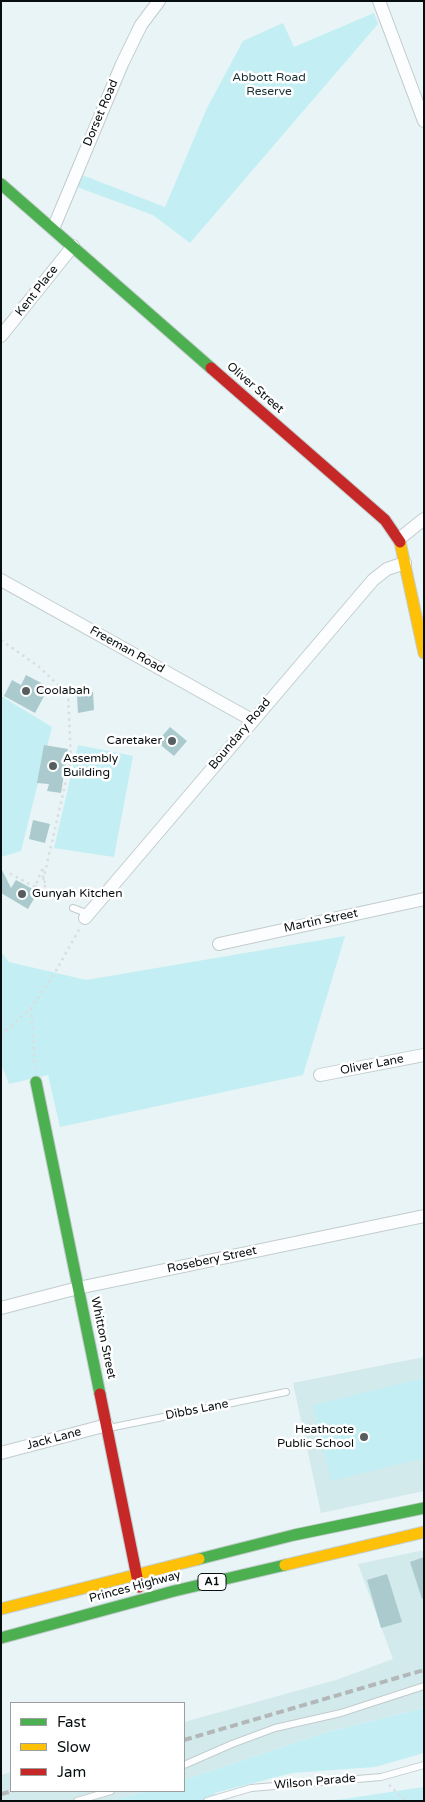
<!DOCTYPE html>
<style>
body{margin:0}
#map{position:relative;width:425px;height:1802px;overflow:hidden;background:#e8f4f5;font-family:"Varela Round",sans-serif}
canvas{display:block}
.frame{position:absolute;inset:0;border:2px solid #070e0f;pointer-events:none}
.legend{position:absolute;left:10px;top:1702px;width:175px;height:90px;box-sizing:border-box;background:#fff;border:1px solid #9c9f9f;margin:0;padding:6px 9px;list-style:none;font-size:15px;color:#070e0f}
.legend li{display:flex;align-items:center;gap:10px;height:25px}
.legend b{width:25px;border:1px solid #9c9f9f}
</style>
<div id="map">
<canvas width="425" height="1802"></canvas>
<div class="frame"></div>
<ul class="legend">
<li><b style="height:6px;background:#4caf50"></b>Fast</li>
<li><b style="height:6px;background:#ffc107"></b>Slow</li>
<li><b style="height:6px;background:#c62828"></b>Jam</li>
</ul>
</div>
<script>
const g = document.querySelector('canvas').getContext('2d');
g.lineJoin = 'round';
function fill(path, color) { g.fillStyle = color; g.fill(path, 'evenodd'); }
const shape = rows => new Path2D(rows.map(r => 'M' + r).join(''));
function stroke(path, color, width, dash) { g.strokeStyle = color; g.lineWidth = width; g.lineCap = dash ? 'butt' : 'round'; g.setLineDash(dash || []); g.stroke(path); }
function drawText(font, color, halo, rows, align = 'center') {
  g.font = font + ' "Varela Round",sans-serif'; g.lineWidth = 5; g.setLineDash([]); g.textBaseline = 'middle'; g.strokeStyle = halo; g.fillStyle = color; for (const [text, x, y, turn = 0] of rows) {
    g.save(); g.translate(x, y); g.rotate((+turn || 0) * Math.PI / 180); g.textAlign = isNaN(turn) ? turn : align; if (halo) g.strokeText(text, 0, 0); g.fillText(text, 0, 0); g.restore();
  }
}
const built = shape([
 [424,1357,424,1491,321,1513,293,1383],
 [424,1550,424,1708,328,1732,184,1780,184,1722,336,1680,393,1659,358,1564],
 [11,1772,11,1791,146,1791,112,1801,1,1801,1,1775]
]);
const green = shape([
 [374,13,378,24,190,243,153,215,77,187,82,175,165,207,207,108,243,41,283,23,294,47],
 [1,696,52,727,21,851,1,857],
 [78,745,133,756,114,857,54,848],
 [345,936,303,1075,60,1127,48,1075,9,1084,1,1064,1,952,9,962,86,980],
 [424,1378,424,1458,331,1481,313,1405],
 [424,1708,424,1753,375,1767,292,1773,215,1793,218,1801,112,1801,146,1791,184,1791,184,1780,328,1732],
 [424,1787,424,1801,320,1801,344,1799]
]);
const building = shape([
 [26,675,49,687,35,713,4,696,12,680,21,685],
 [93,692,94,710,78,713,77,695],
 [170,727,187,741,174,756,157,742],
 [44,745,68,749,61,793,47,791,49,784,37,783],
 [33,820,50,824,45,843,29,839],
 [1,868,11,888,16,880,38,892,28,909,1,893],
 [424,1557,424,1599,422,1599,410,1562],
 [387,1574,402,1622,381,1628,367,1580]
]);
const path = shape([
 [1,640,38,666,68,694,71,759,43,881,43,867,35,887,9,873],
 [35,886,42,891,47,883,43,881],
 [31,1008,35,1068],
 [1,1035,31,1008,53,976,80,928],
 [389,1785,404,1799,409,1801]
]);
const lane = shape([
 [73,908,89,914],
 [109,1428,286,1392],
 [184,1765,232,1744,275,1728,341,1713,424,1686],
 [77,1801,111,1791],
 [207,1801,251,1788,381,1777,424,1765]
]);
const street = shape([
 [379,1,424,121],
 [53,229,122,64,141,25,159,1],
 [1,336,73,246],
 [399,539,424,519],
 [1,580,252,720],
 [85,918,373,580,387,569,405,563],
 [219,944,424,899],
 [320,1075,424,1055],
 [1,1308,78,1288,424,1216],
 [1,1453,107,1425]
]);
const fast = shape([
 [1,184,211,368],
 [36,1082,100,1394],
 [199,1559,294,1535,424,1508],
 [1,1638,174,1591,285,1565]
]);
const slow = shape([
 [400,542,424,653],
 [285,1565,424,1532],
 [1,1609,199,1559]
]);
const jam = shape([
 [211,368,385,520,400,542],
 [100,1394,139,1587]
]);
const rail = shape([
 [184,1740,424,1670],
 [1,1794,13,1791]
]);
const markers = [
 [26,691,5,"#565e60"],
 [172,741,5,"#565e60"],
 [53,766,5,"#565e60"],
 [22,894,5,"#565e60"],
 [364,1437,5,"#565e60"]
];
const shields = [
 [212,1582,28]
];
const shieldNames = [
 ["A1",212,1582]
];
const parkNames = [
 ["Abbott Road",269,78],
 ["Reserve",269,92]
];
const streetNames = [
 ["Dorset Road",101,113,-67],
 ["Kent Place",37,291,-52],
 ["Oliver Street",255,388,41],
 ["Freeman Road",127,650,29],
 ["Boundary Road",240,734,-50],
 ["Martin Street",321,921,-12],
 ["Oliver Lane",372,1065,-11],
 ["Rosebery Street",212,1260,-12],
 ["Whitton Street",103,1338,78],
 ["Dibbs Lane",197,1410,-11],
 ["Jack Lane",54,1439,-15],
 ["Princes Highway",135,1587,-15],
 ["Wilson Parade",315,1782,-5]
];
const poiNames = [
 ["Coolabah",36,691],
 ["Caretaker",162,741,"right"],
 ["Assembly",63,759],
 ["Building",63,773],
 ["Gunyah Kitchen",32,894],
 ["Heathcote",354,1430,"right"],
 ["Public School",354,1444,"right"]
];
fill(built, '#d3eaed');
fill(green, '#c3eff4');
fill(building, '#abcacd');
stroke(lane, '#c3cccd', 8);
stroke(street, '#c3cccd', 14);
stroke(fast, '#c3cccd', 13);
stroke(slow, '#c3cccd', 13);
stroke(jam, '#c3cccd', 13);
stroke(path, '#dadede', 2.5, [2.5, 4]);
stroke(lane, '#fcfdfe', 6);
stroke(street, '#fcfdfe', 12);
stroke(fast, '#4caf50', 11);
stroke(slow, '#ffc107', 11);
stroke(jam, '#c62828', 11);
stroke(rail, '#b3b7b7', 4, [8, 4]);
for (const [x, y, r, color] of markers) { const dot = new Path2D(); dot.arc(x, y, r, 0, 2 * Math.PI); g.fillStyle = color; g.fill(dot); stroke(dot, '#fff', 2); }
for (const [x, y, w] of shields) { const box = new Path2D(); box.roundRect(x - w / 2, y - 8.5, w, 17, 4); g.fillStyle = '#fff'; g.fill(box); stroke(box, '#070e0f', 1); }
drawText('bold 11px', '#070e0f', null, shieldNames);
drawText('12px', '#1a3134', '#fff', parkNames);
drawText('12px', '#070e0f', '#fff', streetNames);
drawText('12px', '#070e0f', '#fff', poiNames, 'left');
</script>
